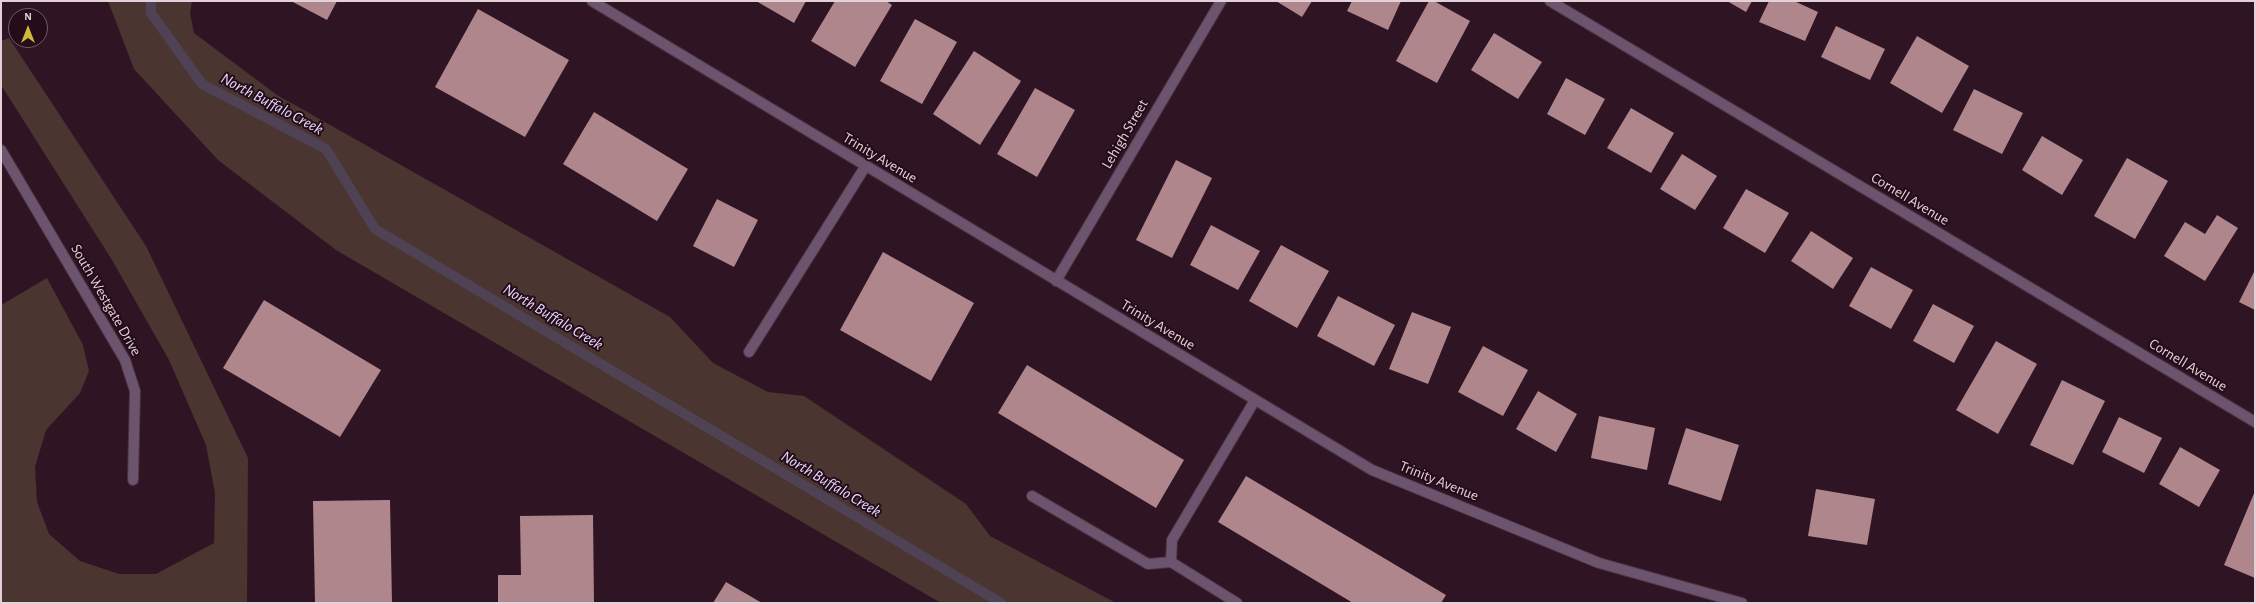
<!DOCTYPE html>
<style>
body{margin:0}
#map{position:relative;width:2256px;height:604px;overflow:hidden;background:#2f1523;font-family:"Alegreya Sans",sans-serif}
canvas{display:block}
.frame{position:absolute;inset:0;border:2px solid #e3d1d9;pointer-events:none}
.north{position:absolute;left:8px;top:8px;width:40px;height:40px;box-sizing:border-box;background:#240c1a;border:1px solid #705b66;border-radius:50%;rotate:0deg;font-size:11px;font-weight:700;line-height:16px;text-align:center;color:#e3d1d9}
.north::after{content:'';display:block;margin:auto;width:14px;height:18px;background:#cdb938;clip-path:polygon(50% 0,100% 100%,50% 72%,0 100%)}
</style>
<div id="map">
<canvas width="2256" height="604"></canvas>
<div class="frame"></div>
<div class="north">N</div>
</div>
<script>
const g = document.querySelector('canvas').getContext('2d');
g.lineJoin = 'round';
function fill(path, color) { g.fillStyle = color; g.fill(path, 'evenodd'); }
const shape = rows => new Path2D(rows.map(r => 'M' + r).join(''));
function stroke(path, color, width, dash) { g.strokeStyle = color; g.lineWidth = width; g.lineCap = dash ? 'butt' : 'round'; g.setLineDash(dash || []); g.stroke(path); }
function drawText(font, color, halo, rows, align = 'center') {
  g.font = font + ' "Alegreya Sans",sans-serif'; g.lineWidth = 4; g.setLineDash([]); g.textBaseline = 'middle'; g.strokeStyle = halo; g.fillStyle = color; for (const [text, x, y, turn = 0] of rows) {
    g.save(); g.translate(x, y); g.rotate((+turn || 0) * Math.PI / 180); g.textAlign = isNaN(turn) ? turn : align; if (halo) g.strokeText(text, 0, 0); g.fillText(text, 0, 0); g.restore();
  }
}
const green = shape([
 [108,1,192,1,190,13,194,33,277,95,670,317,713,363,768,392,804,396,966,504,990,536,1116,603,941,603,336,250,218,160,134,69],
 [9,38,146,246,248,458,247,603,1,603,1,305,47,278,83,345,89,371,80,393,46,430,35,467,37,502,49,534,80,561,119,574,156,574,214,543,215,493,206,445,169,360,112,260,1,85,1,41]
]);
const stream = shape([
 [151,1,151,13,202,84,326,149,375,229,1001,603]
]);
const building = shape([
 [291,1,337,1,327,20],
 [756,1,806,1,794,23],
 [835,1,886,1,892,5,855,67,811,41],
 [1276,1,1312,1,1302,17],
 [1352,1,1401,1,1388,30,1347,11],
 [1429,1,1434,1,1470,21,1437,83,1396,61],
 [1727,1,1752,1,1746,12],
 [1769,1,1794,1,1818,12,1805,41,1759,22],
 [478,9,569,60,525,137,435,87],
 [915,19,957,42,922,104,880,81],
 [1836,26,1885,49,1870,80,1821,57],
 [1494,33,1542,62,1518,99,1471,70],
 [1917,36,1969,66,1942,113,1890,83],
 [974,51,1021,81,980,145,933,114],
 [1566,78,1605,99,1585,135,1547,114],
 [1035,88,1075,110,1037,177,997,154],
 [1974,89,2023,113,2002,154,1953,130],
 [1631,108,1674,133,1651,173,1607,148],
 [594,112,688,169,657,221,563,164],
 [2042,136,2083,160,2062,195,2022,170],
 [1682,154,1717,176,1695,210,1660,189],
 [2127,158,2168,181,2135,239,2094,216],
 [1176,160,1212,178,1172,258,1136,240],
 [1746,189,1789,213,1765,253,1723,228],
 [717,199,758,220,734,267,693,246],
 [2217,215,2238,228,2205,281,2164,256,2185,222,2205,234],
 [1211,225,1260,251,1238,290,1190,265],
 [1811,231,1853,258,1833,289,1791,261],
 [1281,245,1329,271,1297,328,1249,301],
 [883,252,974,303,931,381,840,330],
 [1871,267,1913,290,1891,329,1849,306],
 [2255,270,2255,310,2239,302],
 [1338,296,1395,325,1374,366,1317,336],
 [264,300,381,370,340,437,223,368],
 [1933,304,1974,326,1954,363,1913,341],
 [1412,312,1451,327,1428,384,1389,369],
 [1996,341,2037,364,1998,434,1956,410],
 [1483,346,1528,370,1503,416,1458,392],
 [1027,365,1184,460,1156,508,998,413],
 [2062,380,2105,401,2073,465,2030,445],
 [1538,391,1577,414,1556,452,1516,429],
 [1599,416,1655,428,1647,470,1591,458],
 [2119,417,2162,438,2144,473,2102,452],
 [1686,428,1739,445,1721,501,1668,484],
 [2180,447,2220,470,2199,507,2159,484],
 [1246,476,1446,595,1441,603,1353,603,1218,522],
 [1816,489,1875,499,1867,545,1808,536],
 [2255,491,2255,578,2224,565],
 [390,500,392,603,315,603,313,501],
 [593,515,594,603,498,603,498,575,521,575,520,516],
 [726,582,762,603,713,603]
]);
const service = shape([
 [749,352,865,167],
 [1032,496,1148,564,1171,562,1237,603],
 [1171,562,1172,540,1255,400]
]);
const minor = shape([
 [592,1,1372,470,1599,563,1742,603],
 [1550,1,2255,422],
 [1,150,125,360,135,391,133,480],
 [1056,281,1221,1]
]);
const streetNames = [
 ["Lehigh Street",1125,134,-60],
 ["Trinity Avenue",880,158,31],
 ["Cornell Avenue",1910,199,31],
 ["South Westgate Drive",106,300,60],
 ["Trinity Avenue",1158,325,31],
 ["Cornell Avenue",2188,365,31],
 ["Trinity Avenue",1439,481,22]
];
const waterNames = [
 ["North Buffalo Creek",272,104,28],
 ["North Buffalo Creek",553,317,31],
 ["North Buffalo Creek",831,484,31]
];
fill(green, '#4a3530');
stroke(stream, '#4f4255', 10);
fill(building, '#af868c');
stroke(service, '#4c3340', 12);
stroke(minor, '#4c3340', 12);
stroke(service, '#6c546e', 10);
stroke(minor, '#6c546e', 10);
drawText('15px', '#e3d1d9', '#240c1a', streetNames);
drawText('italic 16px', '#e7dbfe', '#240c1a', waterNames);
</script>
